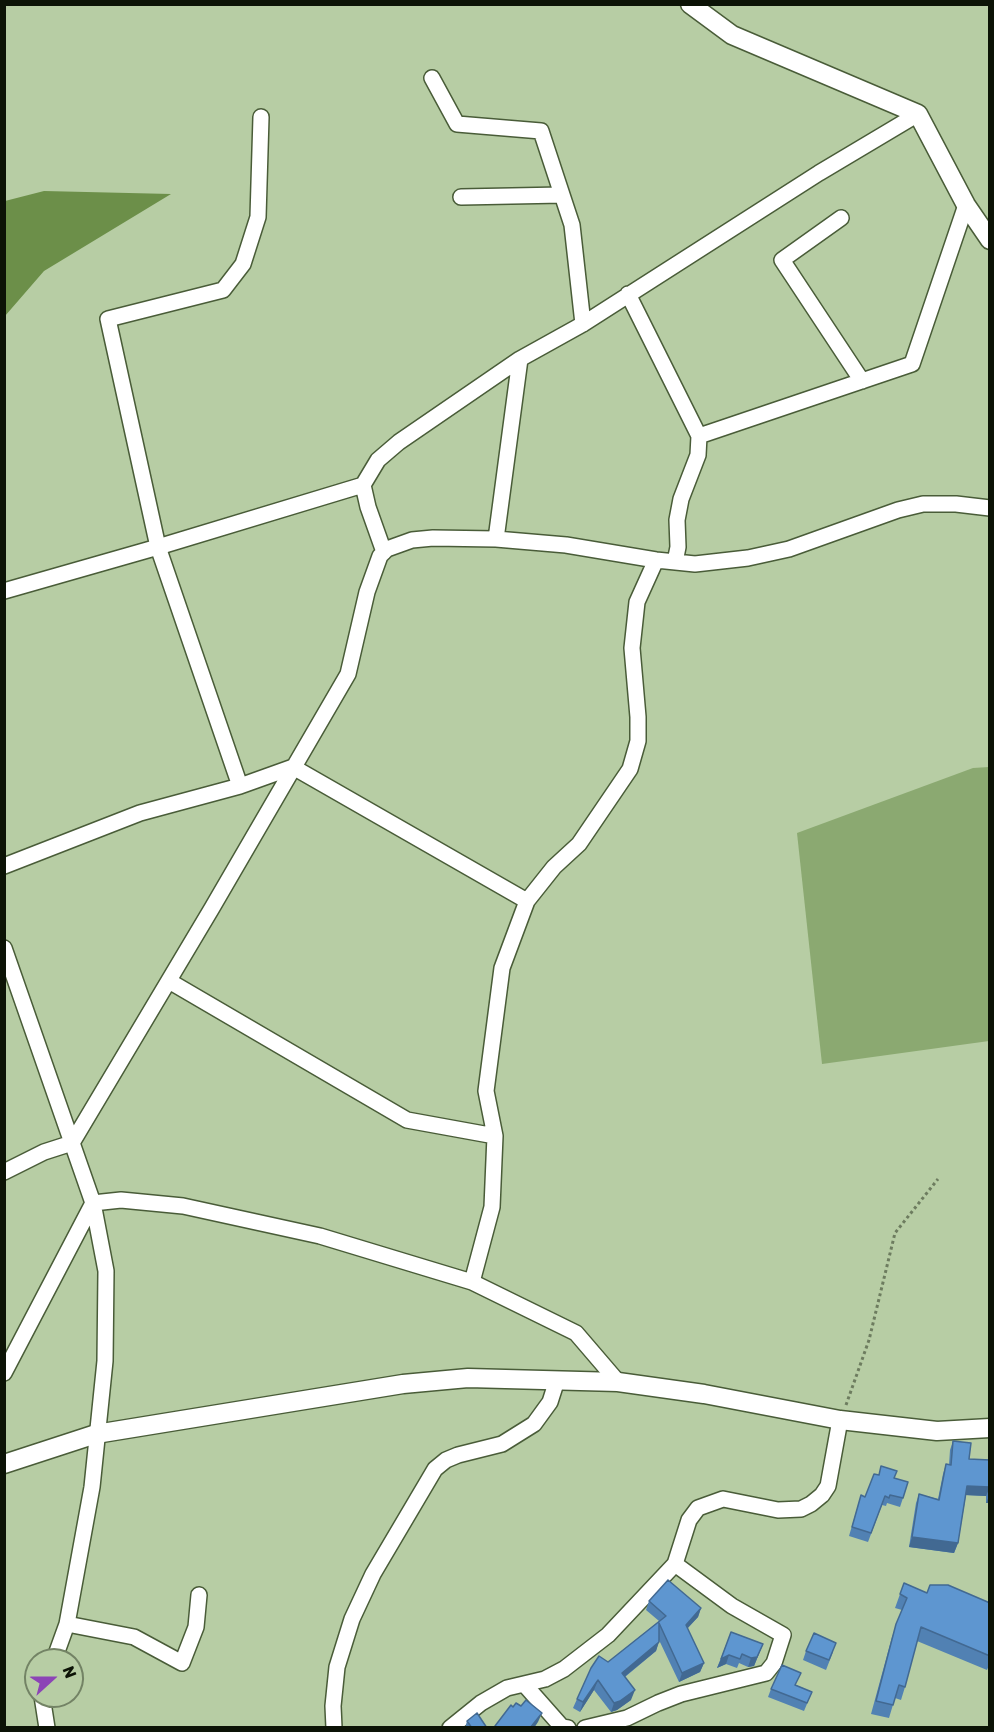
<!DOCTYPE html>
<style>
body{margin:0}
#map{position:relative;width:994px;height:1732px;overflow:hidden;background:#b7cda4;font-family:Rubik,sans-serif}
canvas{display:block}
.frame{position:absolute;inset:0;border:6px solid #0c1306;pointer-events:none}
.north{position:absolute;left:24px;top:1648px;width:60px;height:60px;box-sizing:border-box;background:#b7cda4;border:2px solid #738365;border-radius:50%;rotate:69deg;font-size:16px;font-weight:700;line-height:24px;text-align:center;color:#0c1306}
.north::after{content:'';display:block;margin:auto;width:21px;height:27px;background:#8c44b6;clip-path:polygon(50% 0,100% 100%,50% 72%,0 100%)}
</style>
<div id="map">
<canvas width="994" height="1732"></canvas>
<div class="frame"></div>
<div class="north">N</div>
</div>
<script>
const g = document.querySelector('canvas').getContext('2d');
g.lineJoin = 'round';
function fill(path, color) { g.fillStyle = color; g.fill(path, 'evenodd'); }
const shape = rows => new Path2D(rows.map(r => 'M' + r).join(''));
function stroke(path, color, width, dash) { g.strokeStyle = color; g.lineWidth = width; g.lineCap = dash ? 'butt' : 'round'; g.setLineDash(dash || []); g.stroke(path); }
const green = shape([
 [989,767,989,1041,822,1064,797,833,973,768]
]);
const forest = shape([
 [44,191,171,194,44,271,5,316,5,201]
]);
const path = shape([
 [846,1405,869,1340,895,1233,938,1179]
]);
const minor = shape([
 [432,78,457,124,541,131,572,225,583,324],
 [461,197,562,195],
 [841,218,782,260,862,381],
 [628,294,699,436,698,455,681,499,677,520,678,547,675,562],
 [699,436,912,364,966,205],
 [496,539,520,359],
 [384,552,368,507,363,485,378,460,399,442,520,359,583,324,819,173,918,114],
 [4,591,158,547,363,485],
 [240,786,158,547,108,319,223,290,243,264,258,217,261,117],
 [4,866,140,813,240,786,293,767,527,901],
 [4,948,93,1203,106,1271,105,1361,92,1487,67,1624,54,1660],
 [169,981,407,1120,495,1136],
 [4,1172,44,1152,72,1143,212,908,348,674,367,592,380,556,387,549,412,540,433,538,496,539,566,545,656,560,695,564,748,558,789,549,898,510,923,504,956,504,990,508],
 [93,1203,121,1200,183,1206,320,1236,472,1282,576,1333,618,1382],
 [472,1282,492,1207,495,1136,486,1091,502,968,527,901,554,867,579,844,630,769,638,741,638,717,632,648,637,602,656,560],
 [4,1373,93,1203],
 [67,1624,134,1637,182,1663,196,1627,199,1595],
 [524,1684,562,1727,568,1728],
 [42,1696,47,1728],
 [334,1728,333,1706,337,1667,352,1619,373,1574,435,1469,446,1460,458,1455,502,1444,534,1424,550,1402,557,1380],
 [450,1728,481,1703,507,1688,545,1679,564,1669,608,1635,675,1564,689,1520,698,1508,723,1499,778,1510,801,1509,811,1504,822,1495,828,1486,840,1420],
 [585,1728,627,1718,658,1703,681,1694,766,1673,774,1663,783,1635,732,1606,675,1564]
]);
const tertiary = shape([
 [690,4,732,35,918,114,966,205,990,240],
 [4,1464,96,1434,403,1384,468,1378,618,1382,704,1394,840,1420,937,1431,990,1428]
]);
const wall = shape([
 [953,1441,969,1459,990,1460,990,1503,986,1503,986,1496,966,1495,958,1543,954,1553,909,1547,916,1503,919,1494,938,1499,943,1474,946,1464,949,1465,950,1450],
 [894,1478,903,1498,900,1507,887,1503,886,1506,882,1505,868,1542,849,1536,861,1495,865,1497],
 [904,1583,927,1593,990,1603,990,1663,987,1670,917,1641,905,1687,901,1700,895,1698,889,1718,871,1714,892,1637,902,1610,895,1608],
 [649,1601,701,1608,698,1617,687,1629,704,1663,700,1672,679,1682,659,1640,656,1651,625,1677,631,1700,617,1710,611,1712,594,1690,580,1712,573,1708,577,1699,608,1662,659,1621,646,1610],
 [731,1632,763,1644,754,1666,748,1667,739,1663,737,1668,726,1664,717,1668],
 [806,1651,833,1652,826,1670,803,1660],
 [796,1685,812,1692,804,1711,768,1697,771,1689],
 [467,1721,487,1728,465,1728]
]);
const shadedWall = shape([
 [967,1486,990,1487,986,1496,964,1495],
 [990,1494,990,1503,986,1503],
 [912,1537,958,1543,954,1553,909,1547],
 [701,1608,698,1617,682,1634,686,1625],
 [659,1642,656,1651,618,1682,622,1673],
 [763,1644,754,1666,748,1667,751,1658],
 [729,1655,726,1664,717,1668,721,1659],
 [704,1663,700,1672,679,1682,682,1673],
 [598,1680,594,1690,580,1712,583,1702],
 [635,1690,631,1700,617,1710,611,1712,614,1703],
 [542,1713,538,1722,534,1728,530,1728]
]);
const building = shape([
 [953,1441,971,1443,969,1459,990,1460,990,1487,967,1486,958,1543,912,1537,919,1494,939,1500,946,1464,951,1465,953,1441],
 [881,1466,897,1471,894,1478,908,1482,903,1498,890,1495,889,1498,885,1496,871,1533,852,1527,861,1495,865,1497,874,1474,879,1475,881,1466],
 [668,1580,701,1608,686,1625,704,1663,682,1673,659,1623,659,1642,622,1673,635,1690,620,1701,614,1703,598,1680,583,1702,577,1699,591,1668,599,1656,608,1662,666,1616,649,1601,668,1580],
 [904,1583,927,1593,930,1585,948,1585,990,1603,990,1656,921,1627,905,1687,899,1685,893,1705,876,1701,896,1624,907,1598,900,1594,904,1583],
 [731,1632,763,1644,757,1657,751,1658,742,1654,740,1659,729,1655,721,1659,731,1632],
 [814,1633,836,1643,829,1660,806,1651,814,1633],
 [782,1665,801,1673,795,1685,812,1692,807,1703,771,1689,782,1665],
 [526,1700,542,1713,530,1728,497,1728,495,1726,511,1705,513,1707,516,1703,521,1706,526,1700],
 [477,1713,487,1728,472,1728,467,1721,477,1713]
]);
fill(green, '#8ba971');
fill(forest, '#6c8f49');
stroke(minor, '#495c38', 18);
stroke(tertiary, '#495c38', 21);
stroke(path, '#6d7c5f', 3, [3, 3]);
stroke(minor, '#fff', 15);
stroke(tertiary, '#fff', 18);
fill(wall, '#5181b3');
fill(shadedWall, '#426992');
fill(building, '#5e96d0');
stroke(building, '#426992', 1.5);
</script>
